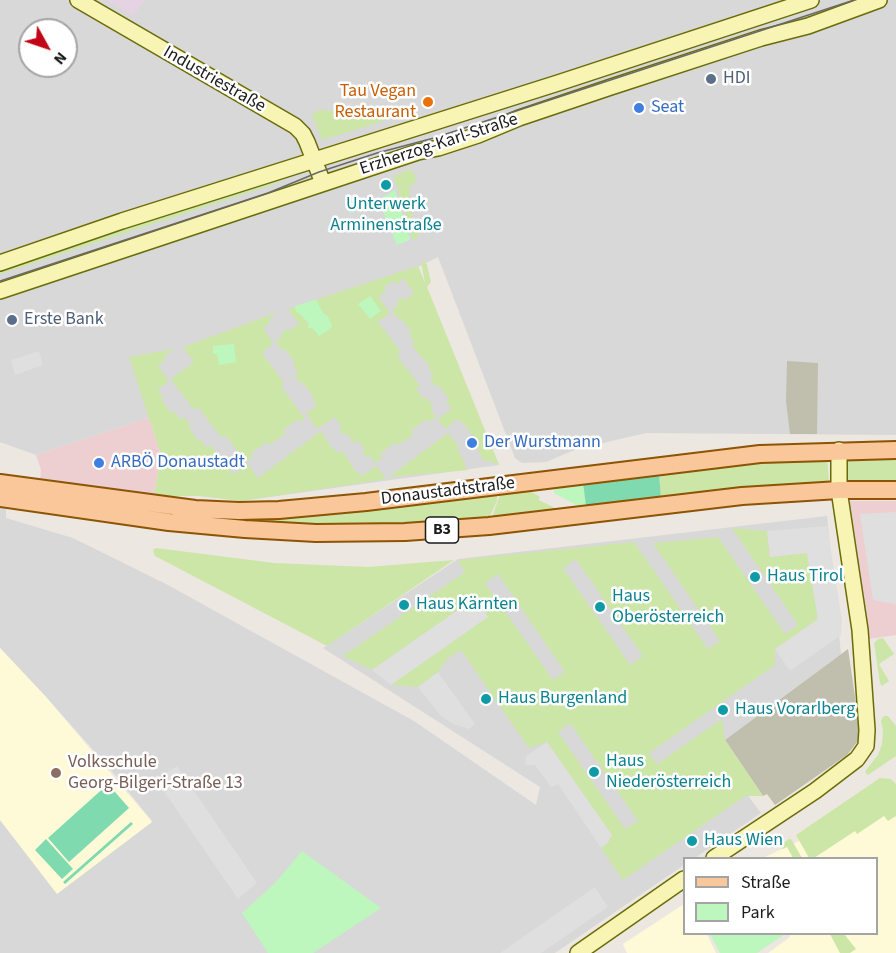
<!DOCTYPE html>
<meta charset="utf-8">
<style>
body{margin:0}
#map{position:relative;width:896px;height:953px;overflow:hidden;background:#ece7e0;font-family:"Source Sans 3",sans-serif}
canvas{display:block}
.legend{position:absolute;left:683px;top:857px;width:195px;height:78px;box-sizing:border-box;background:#fff;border:2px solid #a4a4a4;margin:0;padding:8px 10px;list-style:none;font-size:18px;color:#1b1b1b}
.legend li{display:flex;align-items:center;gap:12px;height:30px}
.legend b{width:30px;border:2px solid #a4a4a4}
.north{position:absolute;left:18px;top:18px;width:60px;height:60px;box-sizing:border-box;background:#fff;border:2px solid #a4a4a4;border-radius:50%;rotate:130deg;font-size:16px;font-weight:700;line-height:24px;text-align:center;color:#1b1b1b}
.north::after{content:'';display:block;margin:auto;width:21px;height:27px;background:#c00617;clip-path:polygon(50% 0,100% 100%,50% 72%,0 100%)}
</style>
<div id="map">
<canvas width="896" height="953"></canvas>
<ul class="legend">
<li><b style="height:8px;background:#f9c799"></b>Straße</li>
<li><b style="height:16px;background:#bdf7bd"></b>Park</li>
</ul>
<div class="north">N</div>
</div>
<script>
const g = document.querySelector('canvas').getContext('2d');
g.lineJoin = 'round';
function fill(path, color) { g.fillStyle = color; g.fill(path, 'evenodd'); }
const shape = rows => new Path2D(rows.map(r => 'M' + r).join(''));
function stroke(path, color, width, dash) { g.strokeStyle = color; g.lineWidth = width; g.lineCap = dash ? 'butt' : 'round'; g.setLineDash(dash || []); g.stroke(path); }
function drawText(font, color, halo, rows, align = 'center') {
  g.font = font + ' "Source Sans 3",sans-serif'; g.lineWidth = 5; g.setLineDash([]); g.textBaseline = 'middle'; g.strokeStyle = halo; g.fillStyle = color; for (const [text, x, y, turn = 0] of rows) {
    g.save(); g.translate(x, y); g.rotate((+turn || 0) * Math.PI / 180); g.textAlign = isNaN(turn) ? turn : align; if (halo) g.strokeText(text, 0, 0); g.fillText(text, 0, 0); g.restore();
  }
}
const residential = shape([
 [0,0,107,0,133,15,144,0,896,0,896,435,646,433,577,449,546,462,522,463,515,458,438,257,418,267,499,465,241,501,200,496,149,418,36,455,0,442],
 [30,30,66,30,66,66,30,66],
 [0,478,6,479,6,518,73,538,166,584,414,721,536,805,540,787,323,648,458,559,827,516,841,654,713,749,761,813,695,858,684,858,684,865,555,953,0,953,0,820,57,893,152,821,111,770,47,698,0,648]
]);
const commercial = shape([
 [149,418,161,455,154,496,40,482,41,470,36,455],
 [845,501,896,501,896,635,862,640]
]);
const industrial = shape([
 [107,0,144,0,133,16]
]);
const education = shape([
 [0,648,47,698,152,822,57,894,0,820],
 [896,795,896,953,768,953,790,937,789,934,876,934,876,858,763,858],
 [684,904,684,934,707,934,716,953,627,953,623,944]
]);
const construction = shape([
 [787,361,818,363,817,434,790,434,786,401],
 [848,649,860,731,858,741,847,755,775,805,767,794,763,796,725,740]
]);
const grass = shape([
 [320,110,386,115,390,116,390,119,322,140,312,114],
 [411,169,416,177,415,183,409,187,413,228,418,225,419,233,417,238,413,240,394,176],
 [299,171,299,173,269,186,0,274,0,269],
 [421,261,425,262,427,265,431,282,427,287,499,465,482,459,473,436,465,425,457,419,445,429,438,419,452,409,446,402,449,399,438,385,435,386,430,378,433,375,428,368,430,366,411,345,415,342,409,335,412,332,400,318,398,319,392,310,399,304,397,301,402,297,405,300,414,293,403,278,397,284,393,281,383,288,386,292,378,296,390,313,378,322,401,352,397,356,420,386,416,389,423,399,426,397,432,405,433,407,431,410,436,417,429,422,426,419,411,431,413,435,398,445,395,442,380,454,382,457,375,463,369,455,366,457,364,455,362,452,365,450,358,440,354,443,346,433,343,435,339,429,342,427,335,417,317,429,306,414,317,405,312,399,314,397,302,382,299,383,295,375,298,372,293,365,295,362,284,348,281,350,276,341,283,336,281,333,287,329,289,331,299,324,288,309,418,266,425,283],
 [278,312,268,320,270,323,263,328,273,343,262,353,284,383,281,386,305,419,300,422,298,419,283,430,285,434,269,445,267,442,251,453,253,457,246,462,225,435,221,437,198,407,194,410,171,379,194,362,183,347],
 [174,349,163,358,165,361,158,366,169,381,158,389,163,397,161,399,172,414,175,412,180,420,184,417,190,424,188,426,198,441,201,440,207,448,211,445,216,452,214,454,226,469,228,467,230,470,233,475,248,464,258,478,321,431,331,447,338,453,343,451,354,469,361,476,377,466,386,479,241,501,200,496,154,496,161,455,129,357],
 [448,433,459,447,457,449,465,463,463,464,468,470,389,477],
 [827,457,829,483,661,498,659,473],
 [896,458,896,484,849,484,844,459],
 [523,487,540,497,539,500,561,511,491,520,501,492],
 [497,491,497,501,488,520,401,527,240,523,165,510],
 [732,528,767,531,770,557,807,552,818,620,775,649,775,665,649,753,657,764,722,719,725,740,763,796,745,796,623,880,601,848,607,844,547,742,529,748,461,650,448,658,438,672,418,687,391,685,487,617,475,598,372,670,343,656,465,572,458,560,634,542,708,649,720,641,653,543,718,537,785,634,798,625],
 [576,559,643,656,630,665,563,568],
 [498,574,565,672,553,680,485,583],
 [570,723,638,821,625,829,558,732],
 [156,548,274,563,368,567,454,560,327,646,155,556,153,550],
 [883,638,894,654,879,664,889,681,882,686,880,683,874,643,878,639],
 [884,716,888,716,896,726,896,756,868,775,865,772,866,770,878,755,882,744,883,731,881,720],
 [880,778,891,779,896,784,896,816,888,821,884,816,857,834,855,831,814,858,809,858,796,835],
 [789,839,791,839,802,858,793,858,787,847,783,849,781,845],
 [830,934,844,934,856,949,850,953,840,953]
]);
const park = shape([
 [395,190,410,240,397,245,378,200],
 [370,296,381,311,370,319,358,304],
 [314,300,318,301,318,304,324,314,327,315,332,325,331,328,319,336,312,328,308,328,309,324,299,313,296,312,295,306],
 [234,344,236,362,219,365,217,354,213,354,213,346],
 [583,482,661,498,580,507,554,493,554,487],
 [302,851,381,908,313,953,268,953,242,913,275,883],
 [710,934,785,934,757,953,720,953]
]);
const pitch = shape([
 [659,473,661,498,586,506,583,482],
 [108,784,129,808,69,862,48,838],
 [131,822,133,824,65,884,63,882],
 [46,839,73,869,62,879,35,850]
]);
const parking = shape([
 [39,351,43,365,15,375,11,360],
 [896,512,896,604,894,604,873,600,860,514],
 [827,526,842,620,841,635,790,671,775,649,818,619,807,553,770,557,767,531],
 [475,598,488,617,391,685,372,670],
 [438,672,475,724,469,729,453,724,441,716,418,687],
 [547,742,612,835,607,844,601,848,558,784,551,787,535,765,525,765,526,756],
 [177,766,257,883,238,899,156,780],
 [595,887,608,907,541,953,500,953]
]);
const secondary = shape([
 [78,0,295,126,303,134,307,142,323,183],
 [0,263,122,221,558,83,811,0],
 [0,291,418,152,438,148,478,135,519,118,611,87,761,38,808,26,879,0],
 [714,858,815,791,857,759,866,746,867,730,860,630,839,490,839,450],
 [578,953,684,879]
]);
const primary = shape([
 [0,483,195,509,239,511,279,510,366,502,760,454,896,450],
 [0,498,169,522,245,529,316,533,405,532,489,526,742,496,839,490,896,490]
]);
const tram = shape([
 [0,281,268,193,319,172,377,153,434,138,854,0]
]);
const markers = [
 [711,79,6,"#5c6f8a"],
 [428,102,6,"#e8710a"],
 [639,108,6,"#3f7fe0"],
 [386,185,6,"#0f9aa8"],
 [12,320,6,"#5c6f8a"],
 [472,443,6,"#3f7fe0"],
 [99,463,6,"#3f7fe0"],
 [755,577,6,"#0f9aa8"],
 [404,605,6,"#0f9aa8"],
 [600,607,6,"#0f9aa8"],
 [486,699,6,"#0f9aa8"],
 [723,710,6,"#0f9aa8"],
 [594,772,6,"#0f9aa8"],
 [56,773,6,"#8d6e63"],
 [692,841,6,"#0f9aa8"]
];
const shields = [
 [442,530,33]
];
const shieldNames = [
 ["B3",442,530]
];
const serviceNames = [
 ["HDI",723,79],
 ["Erste Bank",24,320]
];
const streetNames = [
 ["Industriestraße",214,80,30],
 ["Erzherzog-Karl-Straße",439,145,-18],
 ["Donaustadtstraße",448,492,-7]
];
const foodNames = [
 ["Tau Vegan",416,92],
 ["Restaurant",416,113]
];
const shopNames = [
 ["Seat",651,108],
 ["Der Wurstmann",484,443],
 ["ARBÖ Donaustadt",111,463]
];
const cultureNames = [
 ["Unterwerk",386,205,"center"],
 ["Arminenstraße",386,226,"center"],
 ["Haus Tirol",767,577],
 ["Haus",612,597],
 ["Oberösterreich",612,618],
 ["Haus Kärnten",416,605],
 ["Haus Burgenland",498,699],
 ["Haus Vorarlberg",735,710],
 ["Haus",606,762],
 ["Niederösterreich",606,783],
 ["Haus Wien",704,841]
];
const educationNames = [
 ["Volksschule",68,763],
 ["Georg-Bilgeri-Straße 13",68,784]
];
fill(residential, '#d9d8d8');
fill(commercial, '#edcfd1');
fill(industrial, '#e5d2e3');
fill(education, '#fefad8');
fill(construction, '#c0beac');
fill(grass, '#cce6a7');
fill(park, '#bdf7bd');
fill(pitch, '#80daaf');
fill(parking, '#dfdfdf');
stroke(secondary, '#6a6c08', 18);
stroke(primary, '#8d5404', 20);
stroke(secondary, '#f7f4b4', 15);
stroke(primary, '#f9c799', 16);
stroke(tram, '#696969', 1.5);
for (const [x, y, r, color] of markers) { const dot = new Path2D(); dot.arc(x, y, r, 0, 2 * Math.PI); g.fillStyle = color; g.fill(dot); stroke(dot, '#fff', 2); }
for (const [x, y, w] of shields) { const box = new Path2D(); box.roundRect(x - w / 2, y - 13, w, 26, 4.5); g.fillStyle = '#fff'; g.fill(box); stroke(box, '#1b1b1b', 1.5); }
drawText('bold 16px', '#1b1b1b', null, shieldNames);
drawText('18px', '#4e5e75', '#fff', serviceNames, 'left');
drawText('18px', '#1b1b1b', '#fff', streetNames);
drawText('18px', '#c56008', '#fff', foodNames, 'right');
drawText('18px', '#366cbe', '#fff', shopNames, 'left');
drawText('18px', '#0d838f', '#fff', cultureNames, 'left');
drawText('18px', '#785e54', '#fff', educationNames, 'left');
</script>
